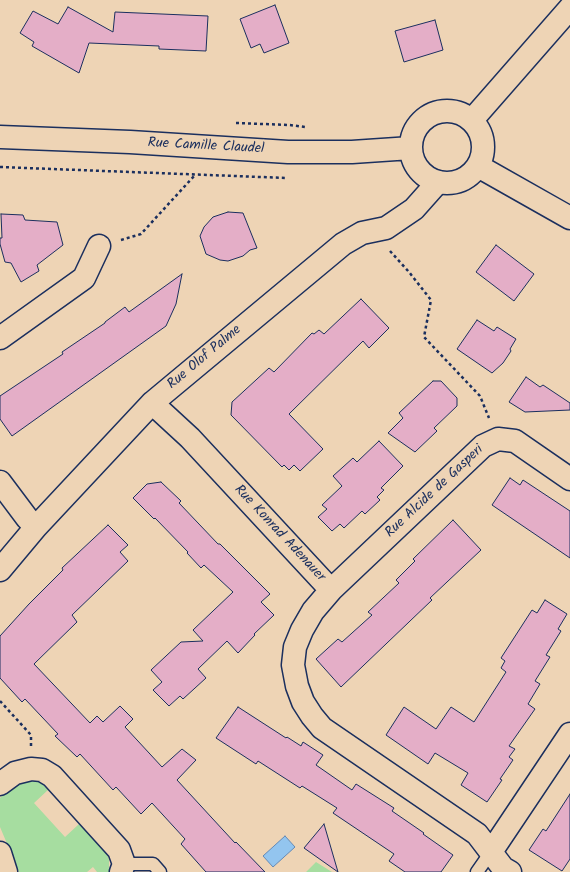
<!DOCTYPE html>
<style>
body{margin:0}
canvas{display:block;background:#eed4b5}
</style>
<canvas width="570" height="872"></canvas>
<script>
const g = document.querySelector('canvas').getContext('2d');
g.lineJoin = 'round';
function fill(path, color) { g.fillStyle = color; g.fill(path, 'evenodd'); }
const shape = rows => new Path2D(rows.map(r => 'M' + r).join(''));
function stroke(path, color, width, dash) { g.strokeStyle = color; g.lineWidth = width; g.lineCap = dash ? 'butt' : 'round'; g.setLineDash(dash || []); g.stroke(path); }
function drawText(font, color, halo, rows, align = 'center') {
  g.font = font + ' Kalam,sans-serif'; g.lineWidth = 3; g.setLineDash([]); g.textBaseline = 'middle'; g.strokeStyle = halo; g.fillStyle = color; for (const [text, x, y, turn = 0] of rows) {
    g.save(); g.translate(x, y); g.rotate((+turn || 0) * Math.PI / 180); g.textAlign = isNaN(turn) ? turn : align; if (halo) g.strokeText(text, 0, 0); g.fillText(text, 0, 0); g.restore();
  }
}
const green = shape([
 [37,778,48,790,34,803,65,837,79,824,107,853,109,860,109,872,97,872,93,867,87,872,19,872,0,827,0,798,14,783],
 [316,862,332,872,306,872]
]);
const water = shape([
 [285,836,295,847,273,867,263,856,285,836]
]);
const building = shape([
 [275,5,289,43,264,53,260,44,251,48,240,19,275,5],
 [68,7,113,32,115,12,208,16,206,51,159,49,159,46,89,43,79,73,32,46,34,42,20,33,33,11,58,24,68,7],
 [435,20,443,50,404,62,395,31,435,20],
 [228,212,243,213,257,248,250,250,243,256,228,261,220,260,206,254,200,236,204,227,213,217,228,212],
 [1,214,23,215,25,220,57,222,63,245,37,265,39,271,21,282,11,263,5,262,0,244,0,238,2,238,1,214],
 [496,245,534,274,514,301,476,272,496,245],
 [182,274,176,304,166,326,12,436,0,419,0,396,63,354,62,352,105,323,105,322,125,307,129,312,182,274],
 [361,299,389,328,369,348,363,341,289,414,323,449,300,471,294,465,289,470,284,465,282,467,231,415,232,402,269,368,274,372,312,333,314,334,319,330,324,334,361,299],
 [477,320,494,331,497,327,516,339,510,349,511,351,503,363,492,373,457,349,477,320],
 [526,377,540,387,543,385,570,403,570,410,525,412,509,402,526,377],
 [433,381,441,381,457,398,457,406,434,428,437,431,415,452,388,433,403,418,399,413,433,381],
 [379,441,403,466,381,488,384,490,377,497,380,500,365,514,362,511,344,528,340,524,332,531,318,517,327,509,322,505,342,486,333,476,353,458,357,462,379,441],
 [510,478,520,485,523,480,570,511,570,558,492,505,510,478],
 [161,482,181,501,179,503,218,544,220,544,270,594,261,602,274,615,254,634,255,635,238,653,227,641,198,669,206,678,183,699,180,696,169,706,153,690,162,682,151,670,181,642,203,641,193,630,233,592,204,565,201,568,187,553,188,552,155,518,154,519,133,498,147,484,161,482],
 [453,520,481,550,430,598,432,600,341,687,316,659,338,639,342,642,372,615,368,612,399,583,396,580,415,561,413,559,453,520],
 [108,525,128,545,120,552,128,561,72,615,77,622,34,664,90,723,97,716,103,722,120,706,133,719,125,727,162,767,182,749,196,760,177,780,235,843,236,842,265,872,206,872,181,844,185,839,152,803,141,814,116,787,113,790,80,754,77,757,55,736,58,734,25,699,22,702,0,678,0,636,29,604,63,570,62,568,108,525],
 [545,600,567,614,558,629,561,631,546,655,550,657,535,681,540,684,528,704,535,709,509,746,515,749,509,757,513,760,500,779,502,780,487,802,461,785,468,773,435,753,428,764,386,735,404,707,436,729,451,707,474,722,506,672,501,668,505,661,501,658,532,610,537,613,545,600],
 [238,707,286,738,287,737,301,746,303,742,323,755,316,765,352,790,356,784,394,808,392,811,424,833,423,834,453,855,441,872,405,872,389,861,394,854,333,813,337,808,302,786,300,788,258,761,256,764,216,738,238,707],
 [570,794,570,859,562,871,529,850,543,829,546,831,570,794],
 [324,824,338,872,304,848,324,824]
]);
const path = shape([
 [236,123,290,125,305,127],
 [0,167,287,178],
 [121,240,141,234,195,175],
 [390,251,409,272,431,300,424,337,480,396,489,418],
 [0,701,31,735,31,747]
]);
const lane = shape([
 [124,864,153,864,160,872],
 [477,872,491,852]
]);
const street = shape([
 [472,120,570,8],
 [0,338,84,278,99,246],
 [152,403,190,438,331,590,313,611,302,630,295,647,293,665,297,686,303,702,312,716,322,728,477,834,503,868,510,872],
 [0,482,27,518,36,527],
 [0,570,36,527,152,403,343,244,362,233,386,228,414,209,438,182],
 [331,590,483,446,498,439,515,441,570,479],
 [0,784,15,773,31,769,42,770,52,776,119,850,124,864,121,872],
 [491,852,570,734],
 [0,853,6,872]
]);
const secondary = shape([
 '411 147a36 36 0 1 1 72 0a36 36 0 1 1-72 0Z',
 [0,137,130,142,288,152,352,152,411,148],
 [478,166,570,218]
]);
const streetNames = [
 ["Rue Camille Claudel",206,147,3],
 ["Rue Olof Palme",205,358,-40],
 ["Rue Alcide de Gasperi",435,492,-43],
 ["Rue Konrad Adenauer",279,534,47]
];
fill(green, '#a6dda0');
fill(water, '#93c5ef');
stroke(water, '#6389b5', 1);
fill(building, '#e4aec7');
stroke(building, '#1b2f5e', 1);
stroke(lane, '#1b2f5e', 15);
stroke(street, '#1b2f5e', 25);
stroke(secondary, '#1b2f5e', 25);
stroke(path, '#1b2f5e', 2.5, [3, 3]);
stroke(lane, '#eed4b5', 12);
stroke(street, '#eed4b5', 22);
stroke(secondary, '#eed4b5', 22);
drawText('14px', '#1b2f5e', '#eed4b5', streetNames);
</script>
